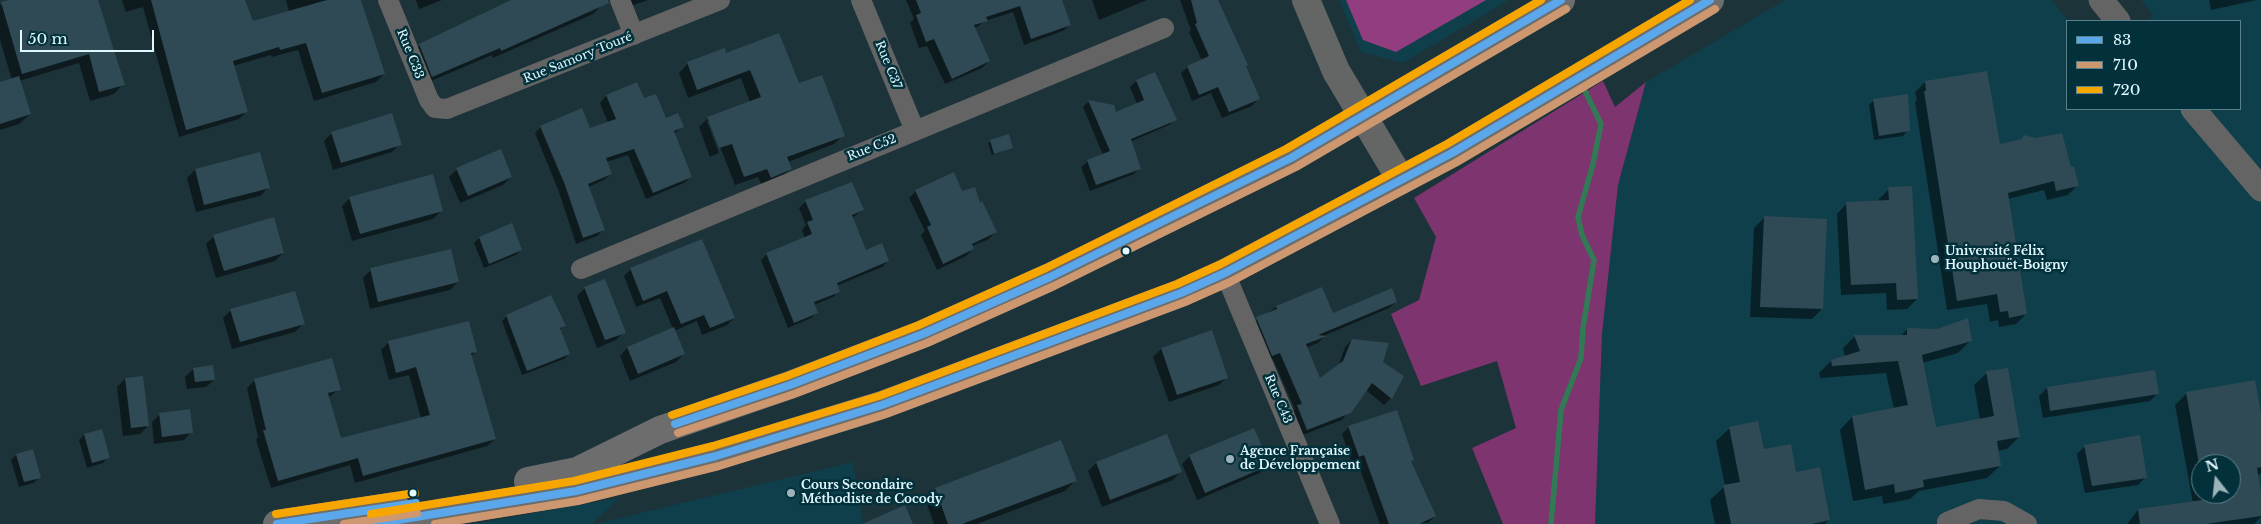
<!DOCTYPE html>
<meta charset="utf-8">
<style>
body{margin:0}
#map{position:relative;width:2261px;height:524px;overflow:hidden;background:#1c3339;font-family:"Libre Baskerville",serif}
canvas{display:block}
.legend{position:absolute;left:2066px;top:20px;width:175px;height:90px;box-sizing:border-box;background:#02313c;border:1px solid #5b818a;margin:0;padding:6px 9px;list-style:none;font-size:15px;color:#e1f8ff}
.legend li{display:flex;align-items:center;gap:10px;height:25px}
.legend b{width:25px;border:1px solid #5b818a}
.north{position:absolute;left:2191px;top:454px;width:50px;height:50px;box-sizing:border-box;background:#02313c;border:1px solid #5b818a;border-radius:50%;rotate:344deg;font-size:14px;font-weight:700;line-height:20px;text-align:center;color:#e1f8ff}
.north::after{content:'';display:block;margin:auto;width:18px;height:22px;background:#9cb3ba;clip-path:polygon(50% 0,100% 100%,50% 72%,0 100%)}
.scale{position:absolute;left:20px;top:30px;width:134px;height:22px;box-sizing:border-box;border:2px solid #e1f8ff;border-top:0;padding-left:6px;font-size:15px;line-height:18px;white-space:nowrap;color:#e1f8ff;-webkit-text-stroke:4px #02313c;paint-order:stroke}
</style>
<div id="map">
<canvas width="2261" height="524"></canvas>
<ul class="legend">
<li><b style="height:6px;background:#5aa8eb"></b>83</li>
<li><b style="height:6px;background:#cd976f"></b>710</li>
<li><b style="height:6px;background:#f7a600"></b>720</li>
</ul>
<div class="north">N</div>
<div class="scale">50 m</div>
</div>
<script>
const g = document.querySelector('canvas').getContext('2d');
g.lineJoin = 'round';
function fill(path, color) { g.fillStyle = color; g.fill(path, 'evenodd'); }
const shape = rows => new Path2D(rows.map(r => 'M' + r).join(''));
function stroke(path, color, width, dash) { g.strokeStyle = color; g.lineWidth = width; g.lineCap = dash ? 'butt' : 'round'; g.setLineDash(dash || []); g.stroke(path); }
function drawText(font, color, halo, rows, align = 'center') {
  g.font = font + ' "Libre Baskerville",serif'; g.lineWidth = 5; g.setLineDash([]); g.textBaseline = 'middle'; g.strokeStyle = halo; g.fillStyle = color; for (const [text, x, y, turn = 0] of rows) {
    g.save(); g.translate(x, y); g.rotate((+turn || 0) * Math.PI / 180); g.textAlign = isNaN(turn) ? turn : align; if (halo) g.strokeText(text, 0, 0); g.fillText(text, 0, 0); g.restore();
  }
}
const built = shape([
 [1339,0,1509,0,1403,63,1361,52],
 [1785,0,2051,0,2069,21,2067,21,2067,109,2240,109,2240,21,2147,21,2153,16,2141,0,2261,0,2261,524,1595,524,1602,334,1618,185,1646,82],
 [2201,464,2231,464,2231,494,2201,494],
 [853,462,863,524,595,524],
 [619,498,592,524,473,524]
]);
const green = shape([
 [1603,81,1615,107,1646,82,1618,185,1602,334,1595,524,1503,524,1472,448,1516,428,1497,361,1421,386,1391,314,1419,300,1436,237,1414,198]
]);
const forest = shape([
 [1346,0,1486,0,1396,52,1363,40]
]);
const shadow = shape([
 [14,0,97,0,123,84,114,94,90,101,79,63,19,81,30,114,19,124,0,130,0,83,12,80,0,40,0,5],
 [122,0,244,0,253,22,289,12,286,0,361,0,373,44,384,74,376,82,314,101,298,50,272,57,271,55,233,66,247,111,239,119,179,137,143,7,126,12],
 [416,0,442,0,419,9],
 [514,0,598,0,601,6,593,14,493,58,492,55,424,84,412,53,420,45],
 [616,0,648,0,622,9],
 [906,0,1061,0,1070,25,1063,31,1024,45,1013,12,985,21,974,29,989,61,982,68,945,84,927,46,919,48,910,23,914,19],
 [1092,0,1147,0,1099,20],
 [1180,0,1217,0,1258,99,1252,106,1222,118,1211,93,1192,101,1181,73,1188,67,1202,61,1189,32,1191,30],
 [2209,0,2257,0,2211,10],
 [726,55,799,85,843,135,834,144,788,162,790,169,781,178,762,186,758,177,735,185,710,121,707,121,719,153,710,157,699,127,708,118,750,102,741,78,688,98,679,73,688,63],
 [1136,81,1175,119,1169,125,1130,142,1140,168,1134,174,1090,191,1081,167,1088,161,1103,155,1083,107,1089,101,1116,113,1137,104,1130,87],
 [1925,82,1999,146,2020,141,2025,136,2078,185,2068,195,2047,200,2044,190,2008,199,2026,314,2016,324,1999,327,1998,320,1990,322,1987,304,1947,310,1915,102,1917,100,1915,92],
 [637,84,644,100,665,120,683,126,674,134,691,177,684,183,646,199,628,155,606,162,611,174,604,180,588,187,604,229,597,236,576,244,559,192,535,133,541,127,589,129,608,123,600,103,606,96],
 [1874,100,1908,130,1903,136,1874,140,1869,105],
 [332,133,400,144,392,152,333,170,324,141],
 [1008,136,1012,148,992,155,988,143],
 [457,169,511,177,503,185,460,203,449,177],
 [195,170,268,188,260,196,196,212,187,178],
 [852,183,863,210,852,218,865,251,888,261,882,267,836,286,839,291,833,297,814,305,817,312,811,318,788,328,761,260,767,254,805,238,802,230,806,225,799,208,805,202],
 [1889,189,1917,299,1907,309,1887,310,1886,293,1841,295,1837,214,1847,203,1879,202,1879,199],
 [916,191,962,192,979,204,995,232,989,239,972,246,973,249,966,256,937,270,921,235,925,231,909,198],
 [350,198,441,211,433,219,352,241,342,206],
 [1764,218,1822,309,1812,319,1750,317,1754,228],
 [214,236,283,253,275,261,216,278,206,244],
 [479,238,521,250,516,255,484,268,474,243],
 [631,269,734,318,727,325,702,335,697,321,674,331,684,354,676,362,630,381,620,356,627,348,673,329,660,298,636,307,624,276],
 [371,270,458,282,450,290,370,309,363,278],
 [585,288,624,332,616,340,597,348,577,296],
 [1396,302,1389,308,1321,337,1324,337,1318,343,1306,348,1320,380,1338,367,1345,347,1352,340,1382,363,1391,398,1384,405,1366,390,1342,420,1300,436,1291,413,1295,410,1273,359,1266,362,1250,325,1276,307,1333,315],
 [231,310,303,324,295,332,232,349,223,318],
 [507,316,564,325,560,330,569,354,564,359,522,375,502,321],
 [1907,329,1971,340,1958,353,1922,363,1935,429,1980,420,1974,385,1987,373,2019,437,2007,449,1997,451,2000,466,1987,478,1919,491,1910,499,1883,504,1882,496,1853,501,1840,430,1852,417,1894,409,1886,373,1820,378,1819,373,1831,361,1845,357,1843,348,1855,336,1901,336],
 [1211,332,1226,378,1219,385,1169,402,1153,357,1161,349],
 [389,342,476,351,471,356,495,439,487,446,355,483,350,465,271,488,256,440,258,437,247,388,255,380,339,389,328,398,340,440,421,418,409,375,389,380,381,350],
 [193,369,214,380,206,387,187,389,185,377],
 [125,379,148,426,140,434,123,436,117,387],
 [2047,388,2158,393,2150,401,2043,418,2039,396],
 [2187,393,2261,421,2261,473,2257,476,2261,517,2254,524,2127,524,2138,510,2193,503,2175,405],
 [2201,464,2231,464,2231,494,2201,494],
 [160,414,191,432,184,440,154,444,152,422],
 [1349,427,1410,462,1435,516,1428,523,1380,524,1357,461,1352,463,1342,434],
 [1730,428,1795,473,1829,520,1825,524,1715,524,1710,500,1725,486,1716,441],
 [84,435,108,457,103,463,87,468,79,440],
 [1167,436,1180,472,1173,480,1102,507,1088,471,1096,463],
 [2085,446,2146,477,2138,485,2085,493,2077,454],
 [16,455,39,477,34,483,19,487,11,460],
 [1190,456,1268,465,1260,473,1197,500,1182,464],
 [1075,481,1065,491,977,524,934,524,925,499,935,489]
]);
const stream = shape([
 [1551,524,1561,410,1581,358,1583,328,1594,260,1582,235,1578,217,1593,164,1601,124,1585,91]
]);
const building = shape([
 [9,0,98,0,125,85,99,92,89,54,22,74,1,2],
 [151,0,245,0,253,21,327,0,361,0,385,74,322,93,306,43,280,50,279,47,233,61,248,112,186,130],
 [511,0,608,0,609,3,501,51,500,48,432,77,419,44],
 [916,0,1062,0,1071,25,1031,39,1020,6,986,17,988,21,974,25,990,61,952,79,934,39,926,42,916,15,921,13],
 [1191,0,1218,0,1248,65,1246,66,1260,99,1229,112,1218,87,1199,95,1187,66,1209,56,1195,24,1197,23],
 [779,33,799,83,822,75,845,136,787,157,792,169,771,178,767,169,744,177,732,144,719,148,707,117,761,97,750,70,697,90,687,62,725,48,726,53],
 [1987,71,2000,144,2022,139,2024,135,2035,138,2062,133,2071,167,2074,167,2079,186,2056,191,2054,181,2008,193,2027,314,2009,318,2008,311,2000,312,1997,294,1957,301,1924,91,1926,91,1925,81],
 [1155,72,1177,120,1131,139,1141,169,1096,185,1087,160,1110,151,1088,100,1114,105,1116,112,1144,100,1136,80],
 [19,76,31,114,0,124,0,82],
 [637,82,644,98,656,94,666,118,678,113,684,127,674,131,692,177,653,193,634,149,606,158,612,174,588,184,605,230,583,238,565,185,540,126,582,108,590,128,616,119,606,95],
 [1908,94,1910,131,1879,136,1873,99],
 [392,113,402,145,341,163,331,132],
 [1009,134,1013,148,994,154,990,140],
 [501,149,512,177,468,196,456,168],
 [260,152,270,188,204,205,195,169],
 [954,172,962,191,975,187,980,203,982,201,997,232,972,244,974,249,943,264,927,227,931,225,915,190],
 [433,174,443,211,360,234,349,197],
 [852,182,864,210,852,215,866,250,882,243,889,261,837,283,840,292,814,302,818,313,794,323,766,253,812,234,807,222,813,220,805,200],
 [1912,186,1918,299,1897,300,1896,283,1851,285,1846,202,1889,200,1888,187],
 [1764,216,1827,219,1823,309,1760,307],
 [274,217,284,253,224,271,213,235],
 [512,223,522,250,489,264,479,237],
 [702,239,735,318,710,328,704,315,681,324,667,291,643,301,630,268],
 [451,249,459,282,378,302,370,268],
 [605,279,626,333,605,340,584,287],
 [1322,287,1333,313,1392,288,1397,302,1318,335,1327,336,1306,344,1320,378,1343,361,1352,339,1389,343,1383,362,1404,376,1392,399,1372,383,1351,413,1307,430,1297,405,1302,404,1280,353,1272,356,1256,317,1277,309,1276,306],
 [295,291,305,324,240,342,230,309],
 [551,295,566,326,560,328,570,354,527,371,506,315],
 [1968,318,1972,341,1922,355,1936,427,1994,416,1986,371,2008,368,2020,437,1997,441,2001,466,1923,480,1924,487,1895,493,1894,484,1865,490,1852,416,1908,405,1898,361,1832,366,1831,360,1860,351,1854,335,1907,335,1907,328,1937,329],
 [469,321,477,352,471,353,496,439,363,476,358,458,278,481,263,430,266,430,254,379,332,358,341,390,328,393,341,438,430,415,416,367,396,373,388,341],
 [674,327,685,354,638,374,627,347],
 [1212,330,1228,378,1177,395,1161,348],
 [213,365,215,380,195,382,193,368],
 [2155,370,2159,394,2050,411,2047,387],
 [143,376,149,426,131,428,125,378],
 [2255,380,2261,414,2261,467,2257,468,2261,492,2261,516,2206,524,2140,524,2138,509,2231,496,2231,464,2199,464,2186,392],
 [190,409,193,433,162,437,159,413],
 [1397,410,1414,460,1411,461,1436,516,1419,524,1389,524,1364,455,1359,457,1348,426],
 [1758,421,1764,449,1791,444,1796,472,1820,467,1830,520,1812,524,1731,524,1723,485,1740,482,1729,427],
 [1254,428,1270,465,1205,493,1189,455],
 [102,429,110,458,92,463,84,434],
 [1167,434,1182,472,1110,500,1096,462],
 [2140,435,2147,478,2092,486,2084,445],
 [1061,440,1077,481,962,524,948,524,935,488],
 [33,449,41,478,24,482,16,454],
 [905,505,913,524,862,524]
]);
const minor = shape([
 [388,0,429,100,435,108,447,109,720,0],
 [620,0,634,35],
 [861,0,915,131],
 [581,269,1164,28],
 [1225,273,1330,524],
 [1947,522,1979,509,2004,511,2027,524]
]);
const tertiary = shape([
 [2101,0,2118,21],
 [2193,109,2261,189]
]);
const secondary = shape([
 [1306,0,1336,71,1401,180]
]);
const primary = shape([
 [528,481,577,471,660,430,790,385,923,334,1050,277,1291,158,1561,0],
 [277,524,395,506],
 [373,524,576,491,716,456,882,405,1181,293,1225,273,1452,153,1710,0]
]);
const bus1 = shape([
 [675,424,790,385,923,334,1050,277,1291,158,1561,0],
 [277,524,416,503],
 [373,524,576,491,716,456,882,405,1181,293,1225,273,1452,153,1710,0]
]);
const bus2 = shape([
 [678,433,794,394,927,343,1054,286,1296,167,1566,9],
 [344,524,417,513],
 [435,524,578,501,719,466,886,414,1185,302,1230,282,1457,162,1715,9]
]);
const bus3 = shape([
 [672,415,787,376,919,325,1046,268,1286,149,1541,0],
 [276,514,415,493],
 [371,514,574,481,713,446,879,396,1177,284,1221,264,1447,144,1690,0]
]);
const markers = [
 [1126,251,4.5,"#e1f8ff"],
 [1935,259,5,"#9cb3ba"],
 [1230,459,5,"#9cb3ba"],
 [413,493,4.5,"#e1f8ff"],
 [791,493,5,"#9cb3ba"]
];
const streetNames = [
 ["Rue C33",410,54,68],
 ["Rue Samory Touré",578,58,-22],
 ["Rue C37",888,65,68],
 ["Rue C52",872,148,-22],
 ["Rue C43",1278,399,67]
];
const poiNames = [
 ["Université Félix",1945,252],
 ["Houphouët-Boigny",1945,266],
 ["Agence Française",1240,452],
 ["de Développement",1240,466],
 ["Cours Secondaire",801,486],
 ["Méthodiste de Cocody",801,500]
];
fill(built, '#0f3f4b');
fill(green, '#7d346f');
fill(forest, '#933d81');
fill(shadow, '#0007');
stroke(stream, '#327956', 5.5);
fill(building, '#2f4a55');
stroke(minor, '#656464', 20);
stroke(tertiary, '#656464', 25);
stroke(secondary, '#646666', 28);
stroke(primary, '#6c6d6c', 28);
stroke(bus1, '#5aa8eb', 8);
stroke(bus2, '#cd976f', 8);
stroke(bus3, '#f7a600', 8);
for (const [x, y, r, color] of markers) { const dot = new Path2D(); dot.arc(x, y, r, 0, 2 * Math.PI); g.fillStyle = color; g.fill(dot); stroke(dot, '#02313c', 2); }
drawText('12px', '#e1f8ff', '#02313c', streetNames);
drawText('bold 12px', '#e1f8ff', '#02313c', poiNames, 'left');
</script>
